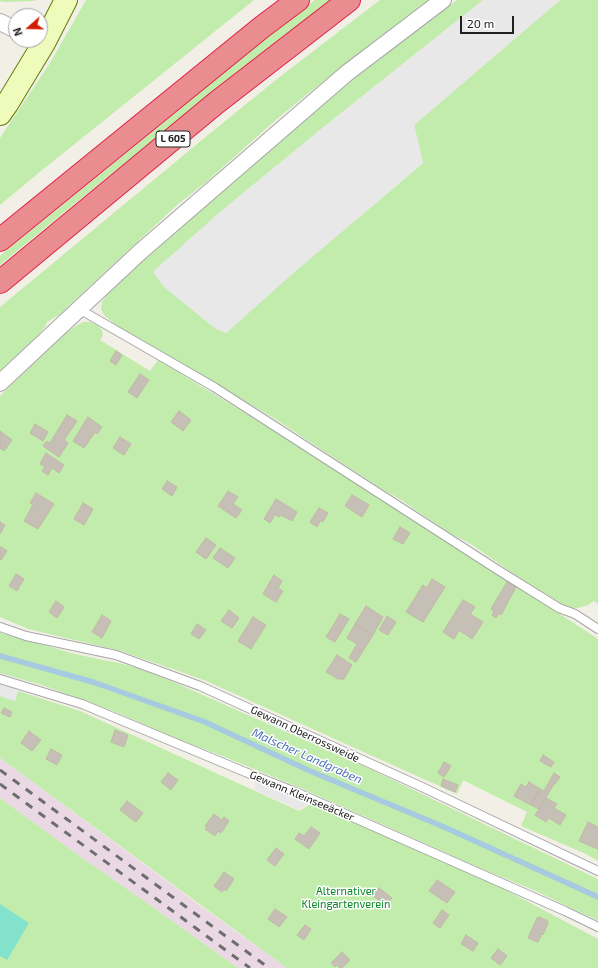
<!DOCTYPE html>
<meta charset="utf-8">
<style>
body{margin:0}
#map{position:relative;width:598px;height:968px;overflow:hidden;background:#f1efe6;font-family:"Exo 2",sans-serif}
canvas{display:block}
.north{position:absolute;left:8px;top:8px;width:40px;height:40px;box-sizing:border-box;background:#fff;border:1px solid #a6a6a6;border-radius:50%;rotate:250deg;font-size:11px;font-weight:700;line-height:16px;text-align:center;color:#202020}
.north::after{content:'';display:block;margin:auto;width:14px;height:18px;background:#d01e00;clip-path:polygon(50% 0,100% 100%,50% 72%,0 100%)}
.scale{position:absolute;left:460px;top:16px;width:54px;height:18px;box-sizing:border-box;border:2px solid #202020;border-top:0;padding-left:5px;font-size:12px;line-height:14px;white-space:nowrap;color:#202020;-webkit-text-stroke:3px #fff;paint-order:stroke}
</style>
<div id="map">
<canvas width="598" height="968"></canvas>
<div class="north">N</div>
<div class="scale">20 m</div>
</div>
<script>
const g = document.querySelector('canvas').getContext('2d');
g.lineJoin = 'round';
function fill(path, color) { g.fillStyle = color; g.fill(path, 'evenodd'); }
const shape = rows => new Path2D(rows.map(r => 'M' + r).join(''));
function stroke(path, color, width, dash) { g.strokeStyle = color; g.lineWidth = width; g.lineCap = dash ? 'butt' : 'round'; g.setLineDash(dash || []); g.stroke(path); }
function drawText(font, color, halo, rows, align = 'center') {
  g.font = font + ' "Exo 2",sans-serif'; g.lineWidth = 3; g.setLineDash([]); g.textBaseline = 'middle'; g.strokeStyle = halo; g.fillStyle = color; for (const [text, x, y, turn = 0] of rows) {
    g.save(); g.translate(x, y); g.rotate((+turn || 0) * Math.PI / 180); g.textAlign = isNaN(turn) ? turn : align; if (halo) g.strokeText(text, 0, 0); g.fillText(text, 0, 0); g.restore();
  }
}
const industrial = shape([
 [0,758,198,904,287,968,238,968,147,903,78,855,0,798]
]);
const grass = shape([
 [0,0,36,0,34,1,4,2,0,1],
 [86,0,254,0,41,171,0,205,0,138,50,63],
 [315,0,332,0,257,58,130,160,112,173,0,265,0,256,168,119,219,75],
 [380,0,429,0,373,42,305,96,278,118,205,183,178,204,59,315,47,322,45,327,34,340,0,371,0,307,208,135,277,79],
 [457,0,483,0,320,130,219,213,153,272,165,287,216,329,226,333,292,274,423,163,414,125,560,0,598,0,598,604,594,601,588,605,578,608,571,608,565,606,514,574,471,544,451,534,401,500,377,486,275,419,226,390,144,344,117,326,104,315,101,309,102,302,106,296,122,280,242,173,331,97,425,24],
 [83,322,90,322,97,325,102,330,103,335,100,340,150,371,158,360,294,443,433,531,598,639,598,861,586,854,521,826,527,812,463,780,457,794,204,680,121,651,28,629,0,617,0,396,59,339,71,329],
 [0,633,24,639,71,653,98,659,119,663,143,670,171,681,368,768,598,879,598,921,536,891,480,868,303,789,225,757,175,738,116,712,45,686,0,673],
 [18,691,80,711,299,811,311,804,487,880,598,939,598,968,287,968,0,758,0,696,15,701],
 [0,798,78,855,147,903,238,968,0,968]
]);
const pitch = shape([
 [0,904,29,923,7,960,0,956]
]);
const parking = shape([
 [483,0,560,0,414,125,423,163,292,274,226,333,216,329,164,287,153,272,219,213,320,130],
 [0,680,19,685,15,701,0,696],
 [254,778,312,802,299,810,255,790]
]);
const stream = shape([
 [0,656,93,682,205,722,310,771,444,827,574,886,598,897]
]);
const building = shape([
 [116,351,122,355,116,365,110,361,116,351],
 [140,374,149,380,137,398,128,392,140,374],
 [179,411,191,420,183,431,171,422,179,411],
 [67,415,77,421,64,440,68,443,59,457,43,446,47,441,50,443,67,415],
 [88,417,102,427,97,434,95,432,84,448,73,441,88,417],
 [35,424,48,432,43,441,30,433,35,424],
 [0,431,12,440,4,451,0,448,0,431],
 [120,437,131,444,124,455,113,448,120,437],
 [46,453,64,465,59,473,52,468,48,475,42,471,45,467,40,464,46,453],
 [167,481,177,487,172,496,162,489,167,481],
 [228,491,238,497,233,504,242,510,236,518,218,506,228,491],
 [36,493,54,504,38,529,24,521,33,505,30,503,36,493],
 [352,495,369,505,362,517,345,506,352,495],
 [276,499,297,512,292,521,281,515,279,517,275,514,270,523,264,519,276,499],
 [83,503,93,509,84,525,74,519,83,503],
 [319,508,328,513,323,522,321,520,317,527,310,522,319,508],
 [0,522,5,525,0,534,0,522],
 [400,527,410,533,403,544,393,539,400,527],
 [206,538,216,545,206,559,196,552,206,538],
 [1,547,7,551,1,560,0,559,0,549,1,547],
 [220,548,235,558,228,568,213,558,220,548],
 [16,574,24,579,17,591,9,586,16,574],
 [274,575,282,581,278,588,283,591,276,602,263,594,274,575],
 [432,579,445,587,423,622,406,612,423,585,427,588,432,579],
 [507,582,516,587,501,615,499,613,496,618,492,615,494,611,491,609,507,582],
 [463,600,475,607,470,614,483,622,472,639,459,630,454,639,443,632,463,600],
 [56,601,64,607,57,618,49,612,56,601],
 [366,606,383,617,373,635,355,624,366,606],
 [229,610,239,618,232,628,221,621,229,610],
 [340,614,349,619,335,642,326,637,340,614],
 [102,615,111,621,102,638,92,632,102,615],
 [387,616,396,622,388,635,379,630,387,616],
 [253,617,266,625,251,649,238,641,253,617],
 [197,624,206,630,199,639,191,634,197,624],
 [355,624,373,635,356,662,349,658,357,644,347,638,355,624],
 [337,655,352,665,344,679,338,679,326,672,337,655],
 [4,708,12,712,10,717,1,713,4,708],
 [115,730,128,735,124,747,111,742,115,730],
 [29,731,41,740,32,751,21,743,29,731],
 [51,749,62,755,57,765,46,759,51,749],
 [543,755,554,762,551,767,540,761,543,755],
 [444,762,451,766,444,777,438,773,444,762],
 [168,773,178,780,171,790,161,782,168,773],
 [554,773,560,777,555,784,554,784,539,809,531,805,540,789,544,791,554,773],
 [443,779,458,785,455,792,441,786,443,779],
 [529,782,540,789,531,805,514,796,521,784,526,787,529,782],
 [546,798,557,804,554,808,566,815,560,825,549,818,546,822,535,815,546,798],
 [127,801,143,813,136,822,120,810,127,801],
 [214,814,222,820,224,817,229,821,221,833,218,831,215,836,205,829,207,827,205,826,214,814],
 [588,822,598,827,598,849,579,841,588,822],
 [311,827,320,833,309,849,295,839,299,833,304,836,311,827],
 [276,848,284,854,275,866,267,860,276,848],
 [224,872,234,879,226,891,224,889,222,892,214,886,224,872],
 [437,880,455,892,447,903,429,891,437,880],
 [379,888,392,898,386,905,373,896,379,888],
 [275,909,287,917,279,927,268,919,275,909],
 [442,910,449,915,440,928,433,923,442,910],
 [539,917,548,921,547,923,548,923,543,935,542,934,538,942,528,938,537,918,538,918,539,917],
 [305,925,311,929,304,940,297,935,305,925],
 [466,935,478,943,473,951,461,944,466,935],
 [498,949,507,956,500,965,491,958,498,949],
 [342,952,350,960,342,968,340,968,337,965,335,967,331,963,342,952]
]);
const lane = shape([
 [79,309,214,387,498,570,559,608,575,614,598,629],
 [0,627,26,636,116,655,200,686,422,787,598,871],
 [0,679,82,704,250,774,298,793,565,911,598,927]
]);
const street = shape([
 [0,22,16,30],
 [0,383,79,309,140,252,347,73,443,0]
]);
const secondary = shape([
 [0,114,7,104,44,43,66,0]
]);
const highway = shape([
 [0,240,262,27,298,0],
 [0,282,216,103,349,0]
]);
const rail = shape([
 [0,770,269,968],
 [0,784,250,968]
]);
const shields = [
 [173,139,34]
];
const shieldNames = [
 ["L 605",173,139]
];
const streetNames = [
 ["Gewann Oberrossweide",305,734,25],
 ["Gewann Kleinseeäcker",302,796,23]
];
const parkNames = [
 ["Alternativer",346,891],
 ["Kleingartenverein",346,904]
];
const waterNames = [
 ["Malscher Landgraben",307,756,24]
];
fill(industrial, '#ead8e4');
fill(grass, '#c2ecab');
fill(pitch, '#83e2cb');
fill(parking, '#e8e8e8');
stroke(stream, '#a6cae0', 5.5);
fill(building, '#c6bfb5');
stroke(building, '#c3b8a8', 1);
stroke(lane, '#a7a7a7', 10);
stroke(street, '#a7a7a7', 18);
stroke(secondary, '#5e7d02', 24);
stroke(highway, '#e12248', 24);
stroke(lane, '#fff', 8);
stroke(street, '#fff', 16);
stroke(secondary, '#effbba', 22);
stroke(highway, '#ea8d91', 22);
stroke(rail, '#6e6e6e', 3, [8, 8]);
for (const [x, y, w] of shields) { const box = new Path2D(); box.roundRect(x - w / 2, y - 8, w, 16, 3); g.fillStyle = '#fff'; g.fill(box); stroke(box, '#202020', 1); }
drawText('bold 10px', '#202020', null, shieldNames);
drawText('11px', '#202020', '#fff', streetNames);
drawText('11px', '#088424', '#fff', parkNames);
drawText('italic 12px', '#496fb4', '#fff', waterNames);
</script>
